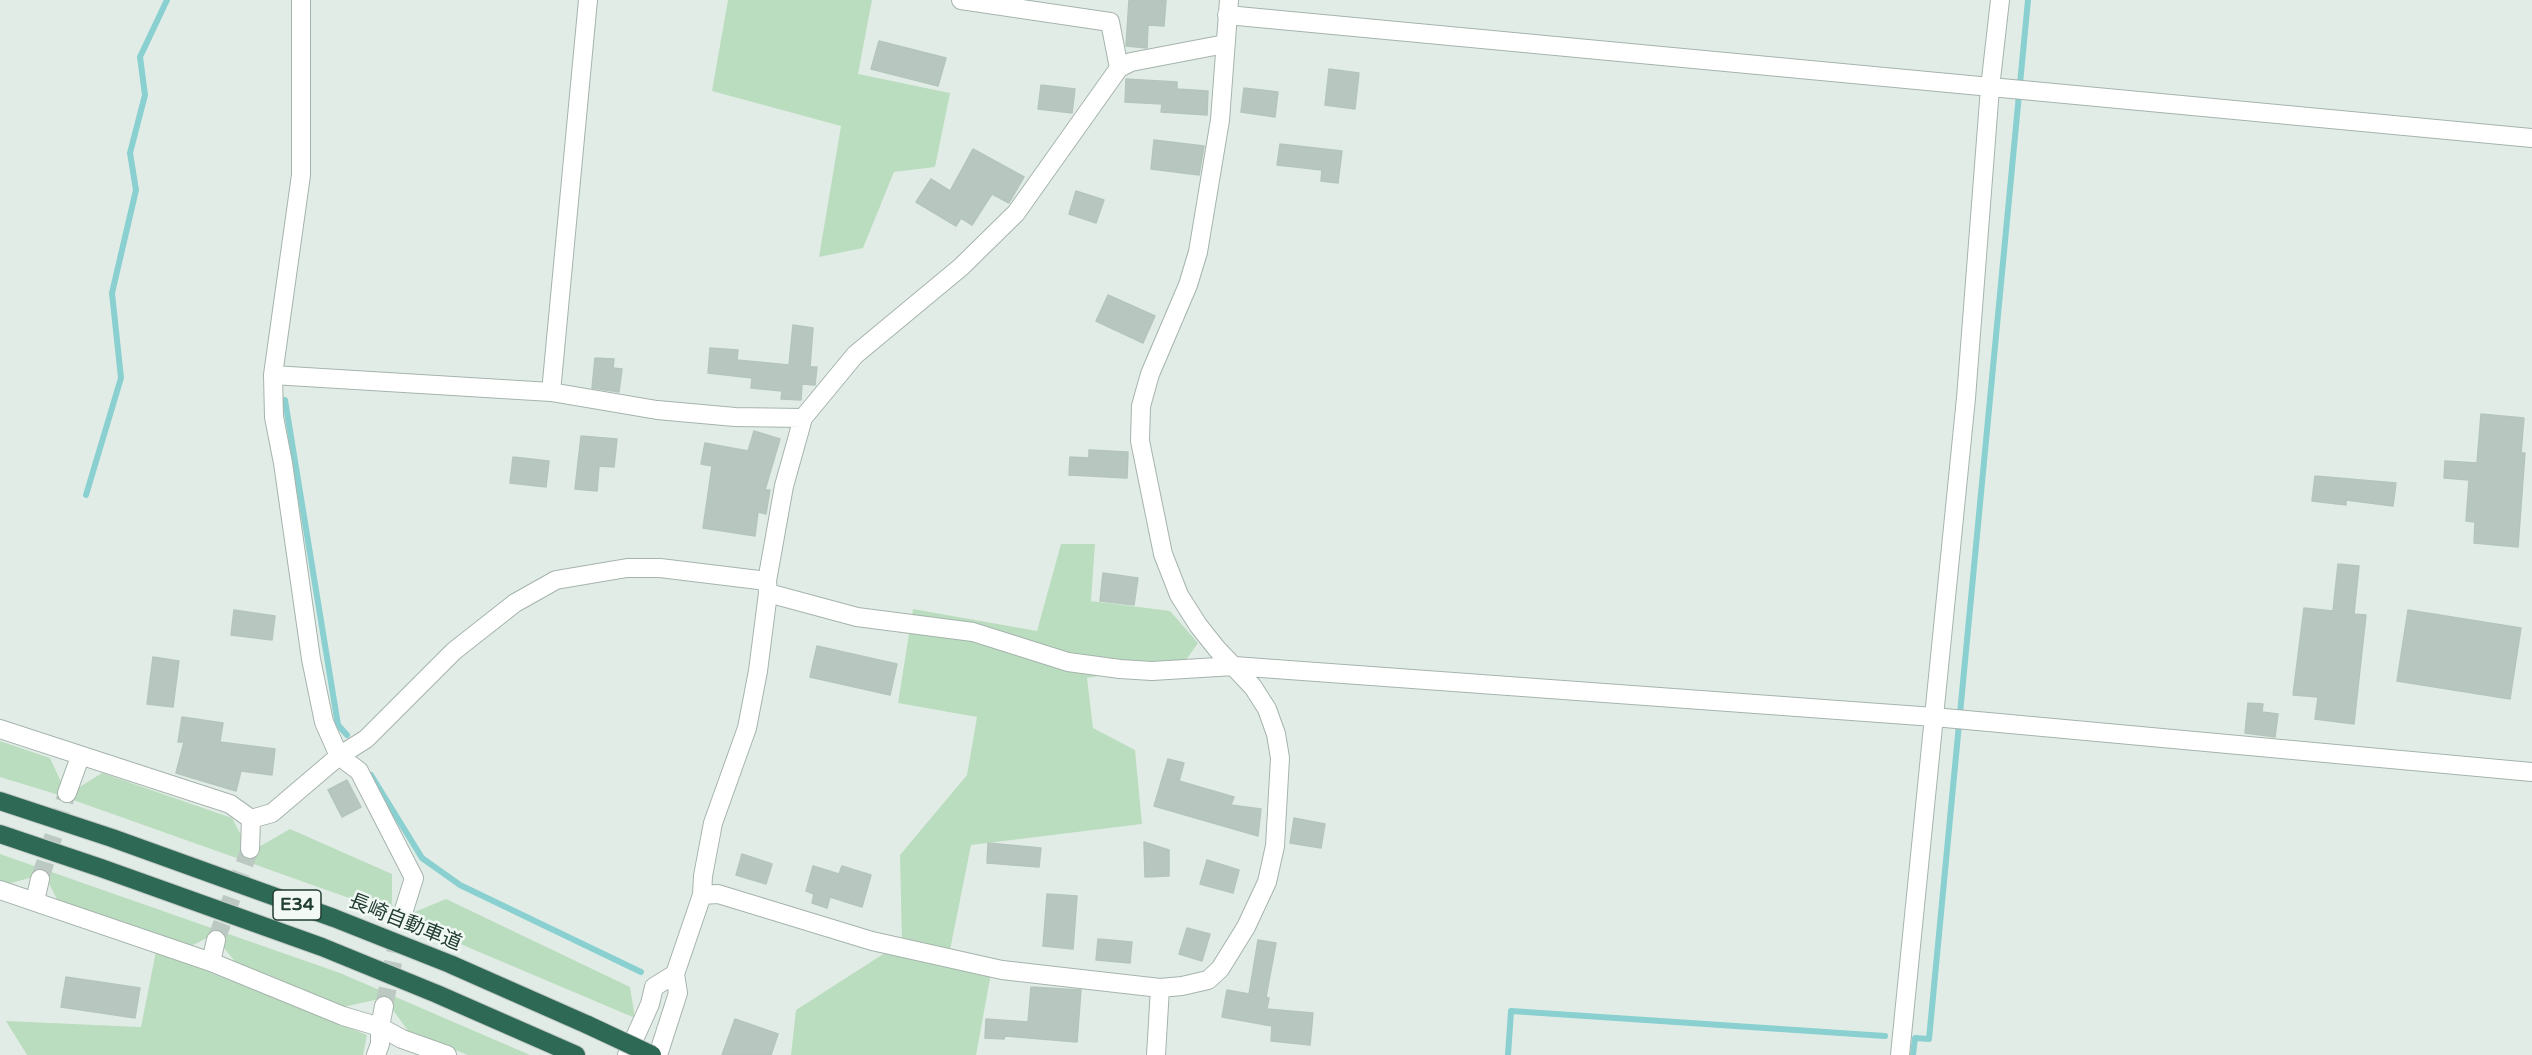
<!DOCTYPE html>
<meta charset="utf-8">
<style>
body{margin:0}
canvas{display:block;background:#e2ece6}
</style>
<canvas width="2532" height="1055"></canvas>
<script>
const g = document.querySelector('canvas').getContext('2d');
g.lineJoin = 'round';
function fill(path, color) { g.fillStyle = color; g.fill(path, 'evenodd'); }
const shape = rows => new Path2D(rows.map(r => 'M' + r).join(''));
function stroke(path, color, width, dash) { g.strokeStyle = color; g.lineWidth = width; g.lineCap = dash ? 'butt' : 'round'; g.setLineDash(dash || []); g.stroke(path); }
function drawText(font, color, halo, rows, align = 'center') {
  g.font = font + ' "Varela Round","Noto Sans JP",sans-serif'; g.lineWidth = 5; g.setLineDash([]); g.textBaseline = 'middle'; g.strokeStyle = halo; g.fillStyle = color; for (const [text, x, y, turn = 0] of rows) {
    g.save(); g.translate(x, y); g.rotate((+turn || 0) * Math.PI / 180); g.textAlign = isNaN(turn) ? turn : align; if (halo) g.strokeText(text, 0, 0); g.fillText(text, 0, 0); g.restore();
  }
}
const green = shape([
 [728,0,872,0,858,74,950,93,935,167,894,172,863,248,819,257,841,126,712,91],
 [1061,544,1095,544,1091,601,1170,611,1198,643,1186,660,1087,678,1093,728,1135,750,1142,824,971,845,949,955,992,968,976,1055,791,1055,796,1010,902,942,900,855,967,775,977,717,898,703,913,609,1037,631],
 [0,741,50,758,67,795,102,773,232,818,250,852,290,829,392,874,392,905,412,913,446,899,630,987,635,1018,366,904,59,795,0,777],
 [0,854,340,973,530,1055,468,1055,409,1032,384,998,343,1007,238,965,213,935,189,947,60,905,44,874,4,885,0,884],
 [156,951,367,1035,363,1055,27,1055,6,1021,141,1027]
]);
const stream = shape([
 [285,400,338,725,347,735],
 [86,495,121,378,112,293,136,190,130,153,145,95,140,57,167,0],
 [371,775,422,858,460,885,641,972],
 [1508,1055,1511,1011,1885,1036],
 [1913,1055,1915,1038,1929,1039,2028,0]
]);
const building = shape([
 [1129,0,1166,0,1164,26,1148,25,1147,48,1126,46,1129,0],
 [879,41,946,58,938,86,871,69,879,41],
 [1329,69,1359,73,1355,109,1325,105,1329,69],
 [1126,79,1177,82,1177,89,1208,91,1207,115,1161,112,1162,104,1125,102,1126,79],
 [1041,85,1075,89,1072,113,1038,109,1041,85],
 [1244,88,1278,92,1275,117,1241,112,1244,88],
 [1154,140,1204,146,1199,175,1151,169,1154,140],
 [1280,144,1342,151,1338,183,1321,181,1322,170,1277,165,1280,144],
 [973,149,1024,177,1009,203,992,194,972,225,961,218,956,226,916,202,931,179,950,191,973,149],
 [1076,191,1104,200,1096,223,1069,214,1076,191],
 [1108,295,1155,316,1143,343,1096,321,1108,295],
 [793,325,813,328,810,367,817,367,815,385,802,384,801,400,781,399,782,391,751,388,752,378,708,373,710,348,738,350,737,360,789,365,793,325],
 [595,358,614,359,613,368,622,369,619,392,592,388,595,358],
 [2481,414,2524,418,2521,453,2525,453,2518,547,2474,543,2475,522,2466,521,2469,480,2444,478,2445,461,2477,463,2481,414],
 [754,431,780,439,765,490,770,490,766,514,758,512,755,536,703,528,712,466,701,464,705,443,748,451,754,431],
 [581,436,617,439,614,467,599,466,597,491,575,489,581,436],
 [1089,450,1128,452,1127,478,1069,475,1070,457,1089,458,1089,450],
 [513,457,549,461,546,487,510,483,513,457],
 [2315,476,2396,483,2393,506,2346,500,2346,505,2312,501,2315,476],
 [2338,564,2359,566,2354,614,2366,615,2354,724,2315,719,2318,697,2293,695,2304,608,2333,611,2338,564],
 [1103,573,1138,578,1134,605,1100,601,1103,573],
 [234,610,275,616,272,640,231,635,234,610],
 [2408,610,2521,628,2510,699,2397,681,2408,610],
 [817,646,897,664,890,695,810,677,817,646],
 [153,657,179,661,173,707,147,704,153,657],
 [2248,703,2263,704,2262,712,2278,714,2275,737,2245,733,2248,703],
 [182,717,223,723,220,742,275,749,272,775,241,771,236,791,176,773,184,742,178,742,182,717],
 [1168,759,1184,763,1179,781,1234,797,1231,805,1261,809,1258,836,1154,806,1168,759],
 [347,780,361,807,342,817,328,790,347,780],
 [1294,818,1325,824,1321,848,1290,843,1294,818],
 [1144,842,1169,850,1169,876,1145,877,1144,842],
 [988,843,1041,848,1039,867,987,863,988,843],
 [742,854,772,864,766,884,736,875,742,854],
 [1207,860,1239,870,1233,893,1200,884,1207,860],
 [813,866,839,874,842,866,871,875,862,907,830,897,827,908,812,903,814,894,806,891,813,866],
 [1047,894,1077,896,1073,949,1043,946,1047,894],
 [1187,928,1210,934,1202,961,1179,954,1187,928],
 [1098,939,1132,942,1130,963,1096,960,1098,939],
 [1258,940,1276,943,1266,997,1269,998,1267,1009,1313,1013,1310,1045,1271,1041,1272,1026,1222,1017,1227,990,1249,994,1258,940],
 [66,977,140,988,135,1018,61,1007,66,977],
 [1031,987,1081,990,1077,1042,1005,1036,1004,1039,985,1038,986,1019,1028,1022,1031,987],
 [735,1019,778,1034,771,1055,722,1055,735,1019]
]);
const minorTunnel = shape([
 [40,879,67,793],
 [216,940,250,849],
 [384,1006,404,910]
]);
const minor = shape([
 [301,0,301,175,273,375,274,417,283,463,311,659,324,722,339,756,359,771,414,878,404,910],
 [961,0,1110,22,1119,68],
 [1227,15,2532,138],
 [273,375,551,392,657,410,735,417,803,418],
 [551,392,588,0],
 [768,593,857,617,973,632,1068,662,1120,669,1152,671,1234,666,1934,717,2532,772],
 [0,729,230,804,251,819],
 [67,793,80,757],
 [251,819,272,813,339,756,366,739,454,651,515,603,556,580,627,568,660,568,767,581],
 [250,849,251,819],
 [0,890,211,962,343,1016,380,1027,402,1039,447,1055],
 [702,895,718,894,872,941,1002,970,1160,988],
 [35,901,40,879],
 [211,962,216,940],
 [376,1055,380,1044,380,1027,384,1006],
 [627,1055,650,1004,654,987,675,974,702,895,703,876,713,823,747,728,758,671,768,593,767,581,784,486,803,418,855,355,961,267,1016,213,1119,68,1131,62,1225,44],
 [658,1055,678,993,675,974],
 [1156,1055,1160,988,1182,986,1208,980,1220,969,1246,927,1267,882,1275,846,1280,758,1276,734,1267,709,1253,687,1217,649,1198,625,1179,595,1163,554,1140,441,1141,406,1150,374,1188,285,1198,252,1220,120,1229,0],
 [1900,1055,1966,398,1990,88,2000,0]
]);
const highway = shape([
 [0,801,112,838,334,918,450,964,588,1025],
 [0,834,101,868,322,947,437,994,576,1055]
]);
const highwayBridge = shape([
 [588,1025,652,1055]
]);
const shields = [
 [297,905,48]
];
const shieldNames = [
 ["E34",297,905]
];
const streetNames = [
 ["長崎自動車道",405,923,22]
];
fill(green, '#bbddbf');
stroke(stream, '#8ad0d1', 6);
fill(building, '#b7c7bf');
stroke(building, '#b4c6bc', 1.5);
stroke(minorTunnel, '#bcc9c2', 18, [18, 9]);
stroke(minor, '#a5b4ac', 20);
stroke(highway, '#c1c9c6', 20);
stroke(minor, '#fff', 18);
stroke(highway, '#2e6955', 18);
stroke(highwayBridge, '#c1c9c6', 20, []);
stroke(highwayBridge, '#2e6955', 18);
for (const [x, y, w] of shields) { const box = new Path2D(); box.roundRect(x - w / 2, y - 15, w, 30, 4.5); g.fillStyle = '#f2f9f5'; g.fill(box); stroke(box, '#223d32', 1.5); }
drawText('bold 18px', '#223d32', null, shieldNames);
drawText('20px', '#223d32', '#f2f9f5', streetNames);
</script>
